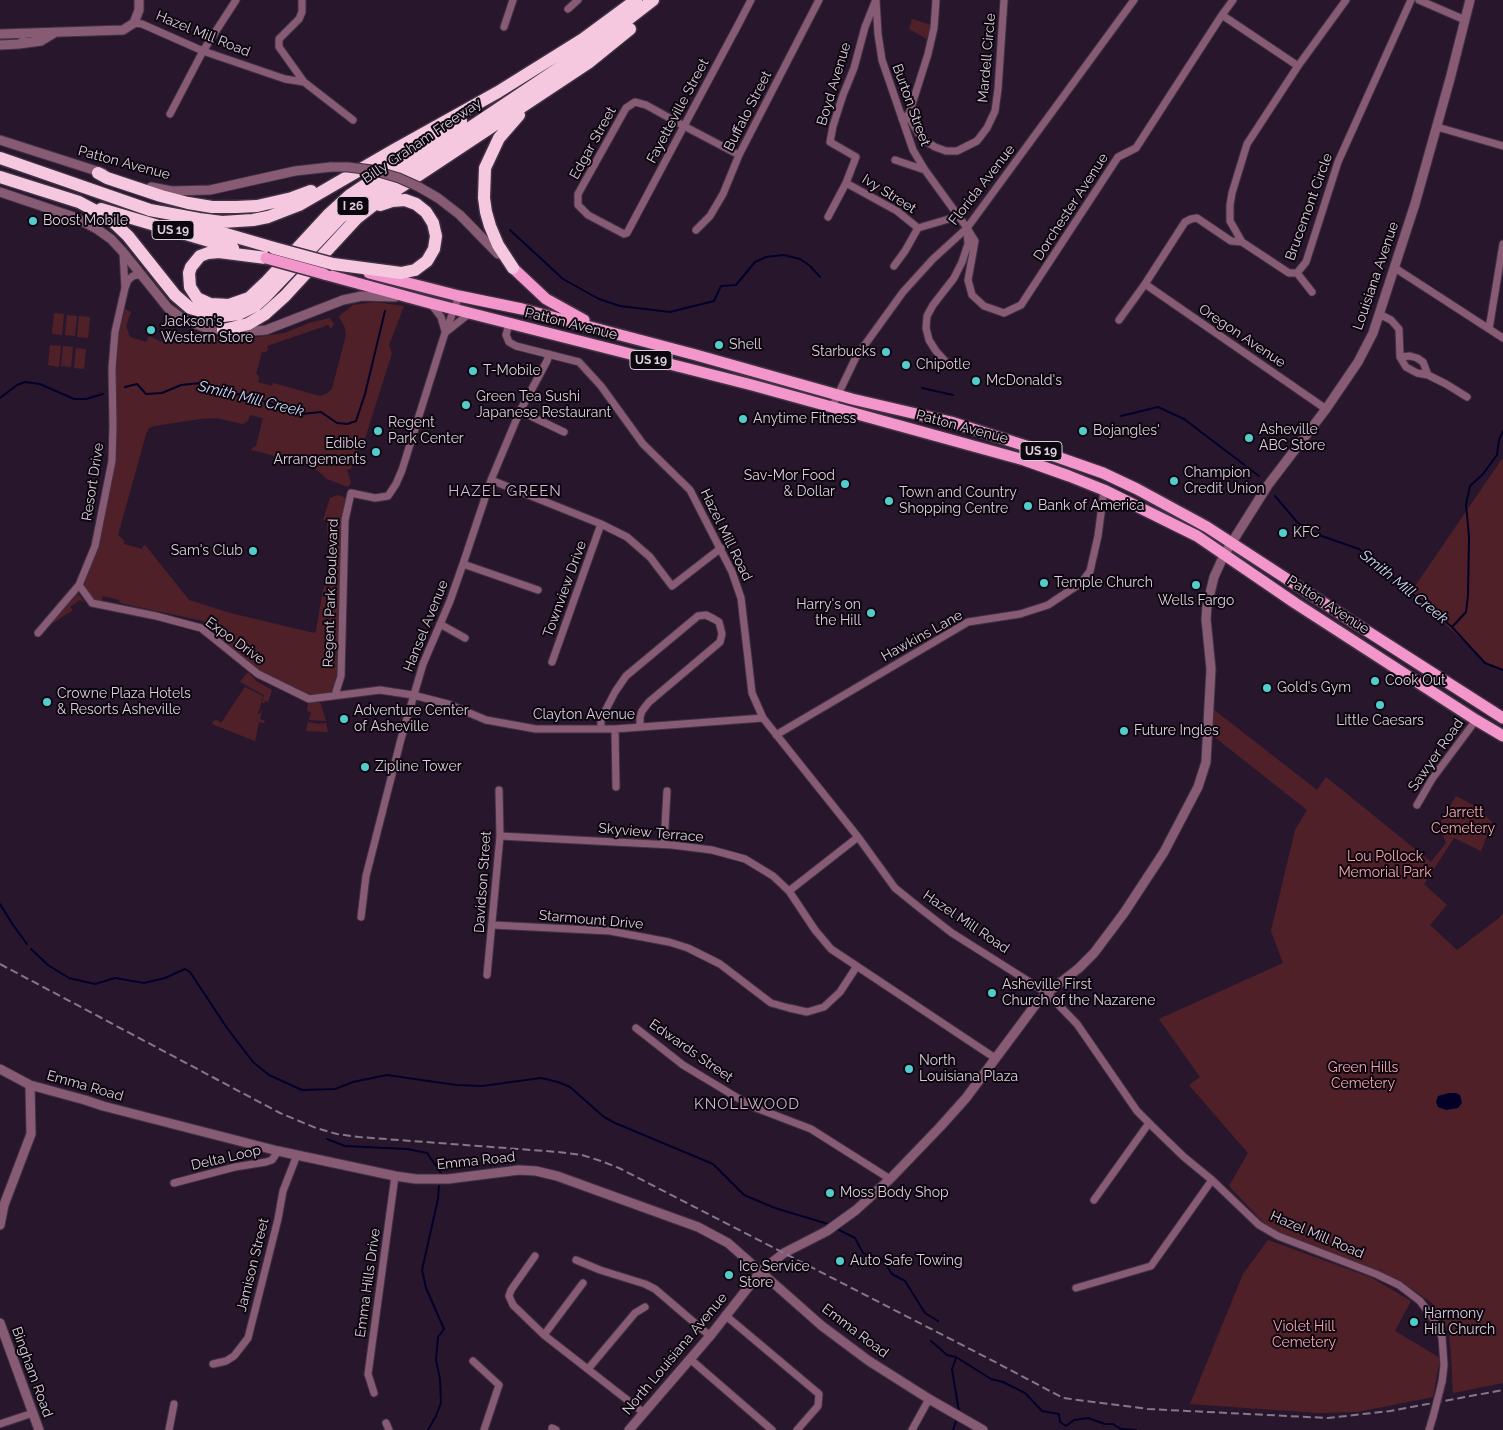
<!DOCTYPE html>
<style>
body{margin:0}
canvas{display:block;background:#28172c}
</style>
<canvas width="1503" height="1430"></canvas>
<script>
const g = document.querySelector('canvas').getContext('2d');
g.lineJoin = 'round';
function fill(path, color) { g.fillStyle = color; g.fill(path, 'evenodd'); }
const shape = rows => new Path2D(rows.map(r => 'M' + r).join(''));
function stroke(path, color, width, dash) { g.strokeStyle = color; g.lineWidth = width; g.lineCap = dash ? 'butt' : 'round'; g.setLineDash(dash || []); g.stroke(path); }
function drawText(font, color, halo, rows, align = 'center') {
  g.font = font + ' Raleway,sans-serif'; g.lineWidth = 4; g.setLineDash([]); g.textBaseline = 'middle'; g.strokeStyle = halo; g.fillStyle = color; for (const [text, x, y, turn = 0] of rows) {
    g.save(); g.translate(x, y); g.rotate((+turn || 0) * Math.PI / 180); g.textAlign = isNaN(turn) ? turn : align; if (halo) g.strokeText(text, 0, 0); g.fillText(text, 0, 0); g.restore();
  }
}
const green = shape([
 [912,19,931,25,927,39,909,29],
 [375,302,404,306,389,345,392,353,362,448,358,450,351,469,347,470,351,482,348,487,327,479,312,466,252,450,251,449,256,446,263,418,250,415,248,421,243,424,216,418,200,419,154,426,149,428,146,434,118,535,124,540,124,544,142,549,143,546,145,545,189,600,230,613,314,633,316,631,323,590,328,577,329,568,327,521,323,520,330,498,338,495,344,497,346,502,338,676,331,693,314,695,303,693,260,673,213,634,216,629,203,621,120,603,119,600,103,596,101,602,94,601,84,585,104,513,116,460,115,374,117,343,125,309,131,312,126,326,130,337,146,342,149,336,162,342,164,340,177,344,190,331,219,337,233,338,258,337,285,333,309,323,330,318,334,324,331,329,328,325,267,346,268,350,266,352,262,352,256,374,259,376,258,382,272,386,273,383,320,396,326,394,332,389,346,335,345,328,339,316,353,305],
 [54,313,64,314,62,335,52,334],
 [67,315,77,316,75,336,65,335],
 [79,316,90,317,88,338,77,337],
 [50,345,61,346,59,367,48,365],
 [63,346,73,347,71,367,61,366],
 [76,348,86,349,84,369,74,368],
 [1502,459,1503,460,1503,670,1489,665,1411,592],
 [78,594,85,603,80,600,70,607,73,610,48,626],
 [247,673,249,673,256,681,272,690,268,702,265,701,264,703,262,703,264,695,240,682],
 [245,687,263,696,258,714,260,714,261,711,262,711,260,719,265,721,264,723,259,722,255,741,212,724,213,721,217,720,221,723],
 [320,702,326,721,309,720,311,712,307,711,308,704,310,703],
 [1213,709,1317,790,1326,777,1431,862,1446,843,1439,825,1456,796,1475,806,1492,822,1481,851,1454,838,1424,884,1447,905,1430,925,1457,950,1499,918,1503,913,1503,1383,1453,1393,1451,1355,1449,1334,1442,1318,1432,1303,1412,1289,1375,1269,1307,1244,1282,1234,1264,1223,1229,1186,1248,1153,1189,1085,1200,1077,1159,1019,1283,963,1271,931,1295,830,1307,810,1212,735],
 [308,722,318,724,326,723,328,732,306,731],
 [1268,1240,1372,1278,1411,1301,1395,1331,1440,1358,1433,1397,1357,1412,1318,1413,1190,1404,1243,1274]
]);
const water = shape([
 [1449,1093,1456,1093,1460,1095,1462,1103,1458,1108,1446,1110,1438,1107,1436,1102,1438,1096]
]);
const stream = shape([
 [510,230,563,279,599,299,620,306,670,312,714,301,721,286,736,285,755,262,766,257,784,255,800,259,810,266,820,277],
 [125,387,137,384,146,394,162,393,181,385,201,383,226,393,245,395,302,414,321,412,337,423,347,424,356,421,365,394,385,311],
 [922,388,953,395],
 [0,398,17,385,25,382,40,384,74,399,86,399,103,394],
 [1121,416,1158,407,1184,419,1259,476],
 [1275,496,1297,522,1313,533,1359,549,1452,627,1485,663,1503,670],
 [1452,627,1466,612,1468,595,1469,537,1466,504,1470,486,1483,474,1497,455,1499,440,1503,431],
 [0,904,13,925,27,944],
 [31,949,48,965,69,978,95,984,115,978,144,983,165,978,185,969,190,972,227,1028,253,1062,269,1075,302,1090,335,1089,353,1082,387,1075,456,1085,482,1086,541,1078,558,1082,570,1087,604,1117,615,1123,713,1164,744,1195,775,1208,828,1224],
 [327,1139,345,1146,407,1149,427,1153,441,1173],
 [837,1229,855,1238,863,1253,882,1259,892,1274,905,1281,925,1313,938,1321],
 [931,1341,947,1355,956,1357,991,1379,1003,1382,1025,1393,1042,1411,1059,1414,1060,1422,1066,1426,1074,1420,1088,1418,1105,1424,1113,1424,1121,1429,1136,1430],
 [956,1358,952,1369,959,1412],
 [428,1430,436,1416,441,1403,440,1379,436,1360,438,1337,444,1329,426,1288,422,1270,438,1199,439,1186],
 [953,1430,956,1421]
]);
const minor = shape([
 [302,0,302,12,299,19,279,39,279,47,304,82],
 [876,0,878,34,882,60,913,150,925,170,967,228,975,241,968,280,972,295,984,306,1004,313,1021,305,1118,157,1136,148,1222,15,1233,0],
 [1419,0,1465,20],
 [568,9,578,0],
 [1222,15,1298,66],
 [134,23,142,24,203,51,285,79,304,82,353,120],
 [504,27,513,0],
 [170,114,203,51,236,0],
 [902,119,910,119,921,138,935,147,946,151,957,151,977,141,987,128,995,111,998,89,1004,0],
 [902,119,909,114,928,54,934,28,936,0],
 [1437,127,1503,146],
 [739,155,684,126,646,105,635,102,626,108,578,194,578,205,588,215,624,234,627,233,684,126,738,25,751,0],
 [895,160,925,170],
 [846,183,897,211,918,228],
 [828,217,846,183,856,157,830,142,833,126,843,95,854,68,865,27,875,2],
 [696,230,710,216,723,194,739,155,819,0],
 [123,252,125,288,128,280,133,276,141,274],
 [894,266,905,251,918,228,959,216],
 [1395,268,1503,338],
 [1297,273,1289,273,1242,242,1230,221,1230,205,1232,193,1247,144,1298,66,1346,0],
 [1297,273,1306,262,1338,162,1411,0],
 [1297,273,1312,292],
 [1145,284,1326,409],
 [431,304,441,317,445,331],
 [1379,314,1391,320,1399,329,1400,357,1406,367,1417,373,1428,375,1446,384,1467,397],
 [1119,320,1145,284,1185,222,1191,219,1197,218,1231,241,1242,242],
 [509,324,506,335,509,342,516,346,579,362,601,386,643,444,690,490,732,572,741,598,752,693,763,718,858,837,895,888,921,909,952,933,1047,993,1077,1024,1137,1111,1155,1129,1184,1157,1212,1180,1259,1225,1278,1236,1376,1274,1399,1285,1420,1301,1433,1318,1442,1337,1444,1365,1442,1382],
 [1489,329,1503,244],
 [446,332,470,313],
 [1400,357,1410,356,1417,358,1423,362,1428,375],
 [948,364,936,351,929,340,926,328,927,316,933,305,954,278,962,262,968,244,967,231],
 [832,407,856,357,903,292,933,259,967,228,1134,0],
 [520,411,564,432],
 [491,480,601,524,627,537,650,557,672,586,721,548],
 [463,564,538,590],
 [79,585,92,603,156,616,201,628,258,674,309,699,380,690,413,695,448,704,486,720,536,729,615,729,763,718],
 [440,624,465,638],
 [38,633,79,585,95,546,112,461,113,426,112,368,115,332,125,288],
 [552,662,601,524],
 [335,695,341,676,345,520,351,493,375,498,388,496,396,484,402,470,444,336,459,296],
 [601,729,601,719,615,692,626,676,698,616,706,615,714,619,719,622,722,634,720,642,649,702,642,711,640,717,640,727],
 [615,729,616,787],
 [776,735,968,622,1020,614,1048,605,1081,583,1090,571,1098,536,1104,490],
 [1417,805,1432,779,1476,720],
 [500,836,672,845,712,850,745,859,773,876,789,891,815,930,831,949,995,1058],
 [664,844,667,791],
 [789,891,858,837],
 [361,917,366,876,401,739,423,664,450,601,463,564,491,480,520,411,547,361,549,354],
 [493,925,610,931,669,942,688,948,720,964,771,1003,789,1008,807,1012,824,1007,840,992,857,966],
 [487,975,500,836,499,790],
 [636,1028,683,1065,751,1106,811,1129,890,1179],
 [174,1183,235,1167,266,1162,272,1160,278,1151],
 [1094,1200,1149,1123],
 [535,1256,511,1290,509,1296,513,1305,544,1335,644,1413],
 [576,1260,600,1270,645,1284,655,1289,710,1336],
 [1076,1288,1151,1266,1212,1180],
 [725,1315,819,1394,818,1406,797,1430],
 [544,1335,583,1283],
 [690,1359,772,1430],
 [473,1361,499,1385,484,1430],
 [213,1364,226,1361,234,1356,248,1338,278,1219,283,1191,297,1155],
 [588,1369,635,1313,645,1307],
 [374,1393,368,1374,395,1176],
 [386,1423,389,1430],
 [0,1424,33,1413],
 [552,1428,556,1430],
 [169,1430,174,1404],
 [912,1430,929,1399],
 [1429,1430,1433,1417]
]);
const tertiary = shape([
 [0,34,123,30,134,23,139,10,139,0],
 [19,44,41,41,56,32],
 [0,45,19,44,24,41],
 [0,140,103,173],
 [151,187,172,191,210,190,295,171,331,167],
 [419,187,438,198,460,215,498,254],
 [0,192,74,217,97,229,111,239,123,252,168,308,183,319,206,328,241,332,266,330,343,300,362,296,395,297],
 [0,1069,30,1085,85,1100,103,1106,278,1151,395,1176,416,1179,448,1179,519,1170,536,1171,557,1176,698,1227,728,1243,822,1326,869,1361,929,1399,983,1430],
 [0,1225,4,1205,31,1134,30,1085],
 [0,1323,39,1430],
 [629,1430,710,1336,761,1271,784,1253,827,1231,856,1210,890,1179,940,1127,966,1098,1036,1004,1047,993,1079,968,1094,953,1124,913,1164,852,1198,787,1206,762,1211,669,1206,619,1207,606,1214,577,1224,555,1268,485,1326,409,1358,362,1373,333,1415,204,1450,79,1470,0]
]);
const primary = shape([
 [513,268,546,299,584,320],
 [369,273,459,296,522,309,696,355,852,399,951,422,1026,446,1103,473,1137,489,1207,527,1356,624,1503,718],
 [324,274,430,303,752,385,1024,460,1069,476,1104,490,1197,536,1295,603,1476,720,1503,736]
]);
const motorway = shape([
 [0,158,150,210,199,219,222,222,253,220,268,217,299,205,394,150,498,92,583,39,636,0],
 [98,173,107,178,161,196,188,203,212,207,236,207,257,206,292,198,311,191],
 [0,177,79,202,109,218,128,236,175,295,190,308,215,315,223,316,239,314,255,306,265,297,339,219,359,202,604,38,653,0],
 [101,209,233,248],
 [195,225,274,248],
 [266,258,219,252,208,253,200,256,191,267,189,273,190,287,197,298,210,304,229,305,249,298,267,281,328,215,350,195,461,121],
 [333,264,401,273,415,270,427,261,434,249,436,236,433,223,426,212,416,204,405,200,392,201,380,205],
 [513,268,498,245,490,226,486,212,484,198,485,168,499,138,519,115],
 [223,330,248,324,265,314,285,296,357,218,375,204,588,63,630,29]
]);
const rail = shape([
 [0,964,280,1113,316,1128,337,1134,359,1137,558,1152,582,1155,601,1161,619,1168,999,1364,1063,1398,1148,1409,1328,1418,1390,1411,1503,1390]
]);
const minorBridge = shape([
 [1433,1417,1442,1382]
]);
const tertiaryBridge = shape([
 [331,167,348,167,372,170,399,178,419,187]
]);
const primaryBridge = shape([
 [266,258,324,274]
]);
const motorwayBridge = shape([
 [274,248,333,264]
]);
const markers = [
 [33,221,5,"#52cdcc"],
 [151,330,5,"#52cdcc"],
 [719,345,5,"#52cdcc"],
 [886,352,5,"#52cdcc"],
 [906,365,5,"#52cdcc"],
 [473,371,5,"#52cdcc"],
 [976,381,5,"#52cdcc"],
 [466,405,5,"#52cdcc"],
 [743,419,5,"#52cdcc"],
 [378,431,5,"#52cdcc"],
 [1083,431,5,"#52cdcc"],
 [1249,438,5,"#52cdcc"],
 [376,452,5,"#52cdcc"],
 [1174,481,5,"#52cdcc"],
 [845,484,5,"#52cdcc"],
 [889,501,5,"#52cdcc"],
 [1028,506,5,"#52cdcc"],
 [1283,533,5,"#52cdcc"],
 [253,551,5,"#52cdcc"],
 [1044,583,5,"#52cdcc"],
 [1196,585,5,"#52cdcc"],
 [871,613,5,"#52cdcc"],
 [1375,681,5,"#52cdcc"],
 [1267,688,5,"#52cdcc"],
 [47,702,5,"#52cdcc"],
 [1380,705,5,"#52cdcc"],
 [344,719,5,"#52cdcc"],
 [1124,731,5,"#52cdcc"],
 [365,767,5,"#52cdcc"],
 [992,993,5,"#52cdcc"],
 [909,1069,5,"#52cdcc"],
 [830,1193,5,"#52cdcc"],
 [840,1261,5,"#52cdcc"],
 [729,1275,5,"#52cdcc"],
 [1414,1322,5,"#52cdcc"]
];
const shields = [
 [353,206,32],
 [173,230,42],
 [651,360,42],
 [1041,451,42]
];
const shieldNames = [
 ["I 26",353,206],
 ["US 19",173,230],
 ["US 19",651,360],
 ["US 19",1041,451]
];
const streetNames = [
 ["Hazel Mill Road",203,34,22],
 ["Mardell Circle",987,58,-85],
 ["Boyd Avenue",834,84,-73],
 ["Burton Street",911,105,70],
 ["Fayetteville Street",678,111,-62],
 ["Buffalo Street",748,111,-63],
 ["Billy Graham Freeway",422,141,-34],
 ["Edgar Street",593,143,-61],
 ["Patton Avenue",124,163,15],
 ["Florida Avenue",982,185,-52],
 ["Ivy Street",889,194,32],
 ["Dorchester Avenue",1071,207,-57],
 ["Brucemont Circle",1309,207,-70],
 ["Louisiana Avenue",1376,276,-71],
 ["Patton Avenue",571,324,14],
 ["Oregon Avenue",1242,336,34],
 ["Patton Avenue",962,427,15],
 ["Resort Drive",93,482,-81],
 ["Hazel Mill Road",726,535,64],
 ["Townview Drive",565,589,-70],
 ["Regent Park Boulevard",331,593,-88],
 ["Patton Avenue",1328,605,33],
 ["Hansel Avenue",426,626,-68],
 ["Hawkins Lane",922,636,-29],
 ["Expo Drive",235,641,36],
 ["Clayton Avenue",584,715],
 ["Sawyer Road",1436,755,-55],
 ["Skyview Terrace",651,833,5],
 ["Davidson Street",483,882,-86],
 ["Starmount Drive",591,920,5],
 ["Hazel Mill Road",966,922,34],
 ["Edwards Street",691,1051,35],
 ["Emma Road",85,1086,16],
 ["Delta Loop",226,1158,-13],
 ["Emma Road",476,1161,-6],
 ["Hazel Mill Road",1317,1235,23],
 ["Jamison Street",253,1265,-76],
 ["Emma Hills Drive",368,1283,-82],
 ["Emma Road",855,1331,37],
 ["North Louisiana Avenue",675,1354,-50],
 ["Bingham Road",32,1372,70]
];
const poiNames = [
 ["Boost Mobile",43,221],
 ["Jackson's",161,322],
 ["Western Store",161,338],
 ["Shell",729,345],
 ["Starbucks",876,352,"right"],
 ["Chipotle",916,365],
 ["T-Mobile",483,371],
 ["McDonald's",986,381],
 ["Green Tea Sushi",476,397],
 ["Japanese Restaurant",476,413],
 ["Anytime Fitness",753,419],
 ["Regent",388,423],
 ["Park Center",388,439],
 ["Asheville",1259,430],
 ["ABC Store",1259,446],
 ["Bojangles'",1093,431],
 ["Edible",366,444,"right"],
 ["Arrangements",366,460,"right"],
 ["Champion",1184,473],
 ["Credit Union",1184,489],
 ["Sav-Mor Food",835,476,"right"],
 ["& Dollar",835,492,"right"],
 ["Town and Country",899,493],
 ["Shopping Centre",899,509],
 ["Bank of America",1038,506],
 ["KFC",1293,533],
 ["Sam's Club",243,551,"right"],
 ["Temple Church",1054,583],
 ["Wells Fargo",1196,601,"center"],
 ["Harry's on",861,605,"right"],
 ["the Hill",861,621,"right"],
 ["Cook Out",1385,681],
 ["Gold's Gym",1277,688],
 ["Crowne Plaza Hotels",57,694],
 ["& Resorts Asheville",57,710],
 ["Adventure Center",354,711],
 ["of Asheville",354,727],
 ["Little Caesars",1380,721,"center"],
 ["Future Ingles",1134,731],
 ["Zipline Tower",375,767],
 ["Asheville First",1002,985],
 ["Church of the Nazarene",1002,1001],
 ["North",919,1061],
 ["Louisiana Plaza",919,1077],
 ["Moss Body Shop",840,1193],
 ["Auto Safe Towing",850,1261],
 ["Ice Service",739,1267],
 ["Store",739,1283],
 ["Harmony",1424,1314],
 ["Hill Church",1424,1330]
];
const parkNames = [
 ["Jarrett",1463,813],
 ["Cemetery",1463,829],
 ["Lou Pollock",1385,857],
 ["Memorial Park",1385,873],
 ["Green Hills",1363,1068],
 ["Cemetery",1363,1084],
 ["Violet Hill",1304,1327],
 ["Cemetery",1304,1343]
];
const waterNames = [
 ["Smith Mill Creek",251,399,14],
 ["Smith Mill Creek",1404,587,39]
];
const neighbourhoodNames = [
 ["HAZEL GREEN",505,491],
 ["KNOLLWOOD",747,1104]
];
fill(green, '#502029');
fill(water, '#020028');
stroke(stream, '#020028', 2);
stroke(minor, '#413145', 9);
stroke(tertiary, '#413145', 11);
stroke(primary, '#413145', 14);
stroke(motorway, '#413145', 15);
stroke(minor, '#885b74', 7);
stroke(tertiary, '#885b74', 9);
stroke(primary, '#f396cb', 11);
stroke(motorway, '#f6c8e0', 12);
stroke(rail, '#857789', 2, [8, 4]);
stroke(minorBridge, '#413145', 9, []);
stroke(tertiaryBridge, '#413145', 11, []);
stroke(primaryBridge, '#413145', 14, []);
stroke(motorwayBridge, '#413145', 15, []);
stroke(minorBridge, '#885b74', 7);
stroke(tertiaryBridge, '#885b74', 9);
stroke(primaryBridge, '#f396cb', 11);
stroke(motorwayBridge, '#f6c8e0', 12);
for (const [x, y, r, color] of markers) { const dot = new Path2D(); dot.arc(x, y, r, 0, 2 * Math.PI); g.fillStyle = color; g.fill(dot); stroke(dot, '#0d060f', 2); }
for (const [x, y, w] of shields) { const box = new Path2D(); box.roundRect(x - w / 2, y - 9.5, w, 19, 4); g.fillStyle = '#0d060f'; g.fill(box); stroke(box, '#dacfdd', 1); }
drawText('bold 12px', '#dacfdd', null, shieldNames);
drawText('14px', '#dacfdd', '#0d060f', streetNames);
drawText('14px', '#dacfdd', '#0d060f', poiNames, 'left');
drawText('14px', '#f7a6b1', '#0d060f', parkNames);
drawText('italic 15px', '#cad6f8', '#0d060f', waterNames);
g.letterSpacing = '1px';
drawText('15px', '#cdb6d2', '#0d060f', neighbourhoodNames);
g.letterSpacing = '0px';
</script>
